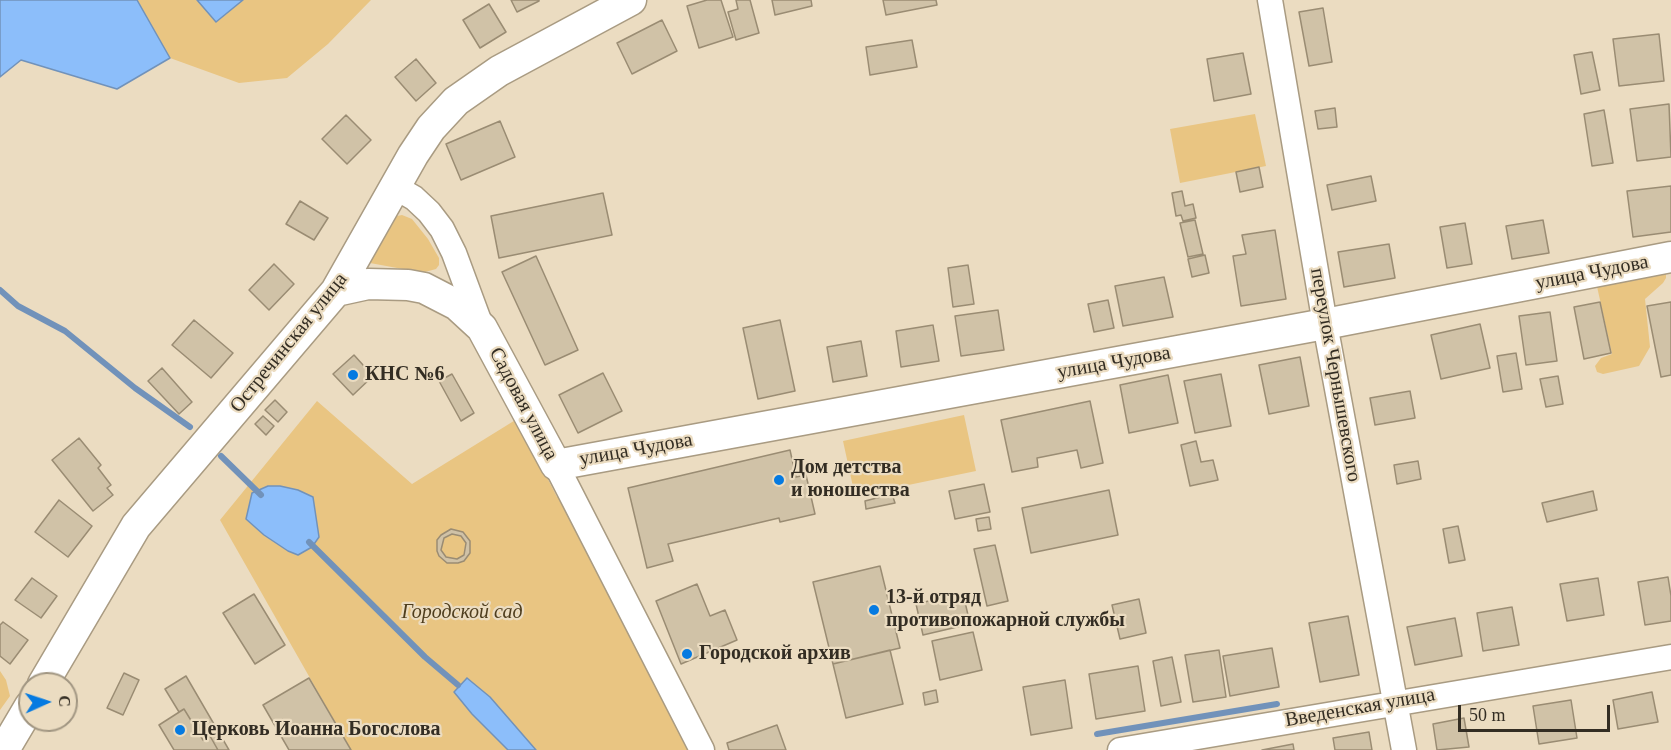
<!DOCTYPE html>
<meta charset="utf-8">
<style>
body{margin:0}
#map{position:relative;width:1671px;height:750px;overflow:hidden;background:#ebdcc1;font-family:Georgia,serif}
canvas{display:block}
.north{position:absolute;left:18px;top:672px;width:60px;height:60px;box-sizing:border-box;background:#ebdcc1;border:2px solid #a19682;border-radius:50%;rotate:87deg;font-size:16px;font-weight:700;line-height:24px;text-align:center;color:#332d23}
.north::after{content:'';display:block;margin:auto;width:21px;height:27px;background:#057ae1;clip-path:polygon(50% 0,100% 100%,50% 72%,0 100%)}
.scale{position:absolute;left:1458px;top:705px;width:152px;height:27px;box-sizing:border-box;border:3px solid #332d23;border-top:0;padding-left:8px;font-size:18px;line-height:21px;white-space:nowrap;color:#332d23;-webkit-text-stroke:4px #ebdcc1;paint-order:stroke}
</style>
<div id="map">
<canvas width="1671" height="750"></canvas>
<div class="north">С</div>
<div class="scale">50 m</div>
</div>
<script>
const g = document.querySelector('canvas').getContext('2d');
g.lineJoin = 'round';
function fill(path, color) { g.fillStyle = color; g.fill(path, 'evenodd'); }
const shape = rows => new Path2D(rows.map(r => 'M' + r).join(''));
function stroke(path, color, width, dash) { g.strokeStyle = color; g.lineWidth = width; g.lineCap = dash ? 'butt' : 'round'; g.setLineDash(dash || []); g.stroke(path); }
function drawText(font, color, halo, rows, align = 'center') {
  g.font = font + ' Georgia,serif'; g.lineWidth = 4.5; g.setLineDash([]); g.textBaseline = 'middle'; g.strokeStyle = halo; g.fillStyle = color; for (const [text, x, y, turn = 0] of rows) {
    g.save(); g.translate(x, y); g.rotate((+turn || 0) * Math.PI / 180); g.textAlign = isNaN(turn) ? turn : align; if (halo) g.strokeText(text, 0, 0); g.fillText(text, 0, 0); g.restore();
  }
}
const green = shape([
 [137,0,197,0,216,22,243,0,371,0,328,44,287,78,239,83,170,58],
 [1255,114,1266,166,1180,183,1170,129],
 [402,215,412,219,428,239,439,258,439,265,436,269,425,272,419,272,370,263,397,216],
 [1666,272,1666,278,1663,283,1645,299,1650,347,1639,366,1603,374,1597,372,1595,366,1601,358,1612,354,1596,282],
 [317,401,412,484,517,419,557,497,561,497,692,750,351,750,220,520],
 [964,415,976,471,855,496,843,441],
 [0,671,6,680,10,696,0,710]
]);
const water = shape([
 [0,0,137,0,170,58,117,89,21,60,0,77,0,0],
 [197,0,243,0,216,22,197,0],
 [268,486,280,486,298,490,313,497,319,537,312,547,298,555,288,551,264,535,246,519,252,493,268,486],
 [467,678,490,697,536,750,508,750,472,714,454,692,467,678]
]);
const stream = shape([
 [0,290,18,306,65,331,135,388,190,427],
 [221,456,261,495],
 [309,542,425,657,458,685],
 [1097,734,1277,704]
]);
const building = shape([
 [511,0,539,0,539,1,517,12,511,0],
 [707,0,721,0,733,37,699,48,687,6,707,0],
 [736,0,750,0,759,33,736,40,728,12,738,9,736,0],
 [772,0,811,0,812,6,775,15,772,0],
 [883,0,936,0,937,5,886,15,883,0],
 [489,4,506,32,480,48,463,20,489,4],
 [1323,8,1332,62,1309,66,1299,12,1323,8],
 [662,20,677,51,632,74,617,43,662,20],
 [1659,34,1664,81,1619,86,1613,39,1659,34],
 [912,40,917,67,870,75,866,47,912,40],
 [1592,52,1600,90,1581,94,1574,55,1592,52],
 [1243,53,1251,94,1214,101,1207,59,1243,53],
 [416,59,436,83,416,101,395,77,416,59],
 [1669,104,1671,157,1637,161,1630,109,1669,104],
 [1335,108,1337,127,1318,129,1315,111,1335,108],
 [1604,110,1613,163,1592,166,1584,114,1604,110],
 [346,115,371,140,347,164,322,139,346,115],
 [500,121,515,157,461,180,446,144,500,121],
 [1259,167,1263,187,1240,192,1236,172,1259,167],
 [1371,176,1376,201,1332,210,1327,185,1371,176],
 [1671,186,1671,232,1633,237,1627,191,1671,186],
 [1182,191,1185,206,1193,204,1196,218,1183,221,1181,215,1176,216,1172,193,1182,191],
 [603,193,612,235,499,258,491,216,603,193],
 [300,201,328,218,314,240,286,224,300,201],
 [1195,220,1203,254,1188,257,1180,223,1195,220],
 [1543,220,1549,253,1512,259,1506,226,1543,220],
 [1465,223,1472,264,1447,268,1440,227,1465,223],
 [1275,230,1286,299,1241,306,1233,256,1246,254,1242,235,1275,230],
 [1389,244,1395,278,1344,287,1338,252,1389,244],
 [1205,255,1209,273,1192,277,1188,259,1205,255],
 [536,256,578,350,545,365,502,272,536,256],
 [274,264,294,284,269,310,249,290,274,264],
 [968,265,974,304,953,307,948,268,968,265],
 [1164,277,1173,317,1123,326,1115,286,1164,277],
 [1108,300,1114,328,1094,332,1088,304,1108,300],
 [1600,302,1611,353,1584,359,1574,307,1600,302],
 [1671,302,1671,375,1661,377,1647,306,1671,302],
 [998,310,1004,350,961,356,955,316,998,310],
 [1550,312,1557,361,1526,365,1519,316,1550,312],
 [194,320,233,353,211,378,172,345,194,320],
 [780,320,795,391,758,399,743,328,780,320],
 [1480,324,1490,368,1441,379,1431,335,1480,324],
 [933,325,939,361,901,367,896,331,933,325],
 [861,341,867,376,833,382,827,347,861,341],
 [1516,353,1522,389,1503,392,1497,356,1516,353],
 [354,355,373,376,353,395,333,374,354,355],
 [1300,357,1309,406,1269,414,1259,365,1300,357],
 [162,368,192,402,179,414,148,381,162,368],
 [603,373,622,411,578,433,559,395,603,373],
 [452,374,474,413,461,421,439,381,452,374],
 [1221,374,1231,426,1195,433,1184,381,1221,374],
 [1168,375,1178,423,1129,433,1120,385,1168,375],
 [1558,376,1563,404,1546,407,1540,379,1558,376],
 [1410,391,1415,418,1375,425,1370,398,1410,391],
 [275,400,287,412,278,422,265,410,275,400],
 [1090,401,1103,463,1081,468,1077,450,1037,458,1038,467,1012,472,1001,420,1090,401],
 [263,416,274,426,266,435,255,424,263,416],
 [79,438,101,465,98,468,111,485,107,488,113,495,93,511,52,460,79,438],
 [1196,441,1201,462,1213,460,1218,480,1190,486,1181,445,1196,441],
 [790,450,796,477,806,475,815,514,780,522,779,518,668,544,673,561,647,568,628,488,790,450],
 [1418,461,1421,479,1397,484,1394,465,1418,461],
 [984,484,990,512,955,519,949,491,984,484],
 [1109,490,1118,535,1031,553,1022,508,1109,490],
 [1593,491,1597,510,1547,522,1542,503,1593,491],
 [892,494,895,503,866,509,865,501,892,494],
 [59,500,92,526,68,557,35,532,59,500],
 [989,517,991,529,978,531,976,519,989,517],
 [1458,526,1465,560,1449,563,1443,529,1458,526],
 [451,529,463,532,470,541,470,553,464,561,458,563,447,563,439,556,437,551,437,540,441,535,451,529],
 [452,534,461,536,466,543,464,555,457,559,446,557,441,550,444,538,452,534],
 [995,545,1008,601,987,606,974,549,995,545],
 [880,566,900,648,833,664,813,582,880,566],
 [1668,577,1671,596,1671,621,1645,625,1638,582,1668,577],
 [32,578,57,596,41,618,15,600,32,578],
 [1598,578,1604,615,1567,621,1560,584,1598,578],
 [697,584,710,616,725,610,737,640,681,664,656,601,697,584],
 [963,593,970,624,923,635,916,604,963,593],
 [254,594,285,645,255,664,223,613,254,594],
 [1139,599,1146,633,1120,639,1112,605,1139,599],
 [1512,607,1519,645,1483,651,1477,613,1512,607],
 [1348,616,1359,675,1320,682,1309,623,1348,616],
 [1455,618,1462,656,1415,665,1407,627,1455,618],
 [3,622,28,640,10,664,0,656,0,625,3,622],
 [973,632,982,670,940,680,932,641,973,632],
 [1272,648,1279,687,1230,696,1223,656,1272,648],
 [890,650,903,704,846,718,833,664,890,650],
 [1219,650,1226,697,1193,702,1185,655,1219,650],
 [1172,657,1181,702,1161,706,1153,661,1172,657],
 [1138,666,1145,711,1096,719,1089,674,1138,666],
 [124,673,139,680,123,715,107,708,124,673],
 [186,676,229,750,218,750,210,736,203,740,184,709,179,712,165,689,186,676],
 [309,678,351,750,289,750,263,705,309,678],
 [1065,680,1072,728,1031,735,1023,687,1065,680],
 [936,690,938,702,925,705,923,693,936,690],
 [1652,692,1658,722,1618,729,1613,700,1652,692],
 [1571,700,1577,738,1539,744,1533,706,1571,700],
 [184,709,203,740,210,736,218,750,174,750,159,725,184,709],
 [1464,718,1469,747,1437,750,1433,724,1464,718],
 [777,725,786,750,729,750,727,743,777,725],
 [1369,732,1372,750,1335,750,1333,738,1369,732],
 [1293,744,1294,750,1262,750,1293,744]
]);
const minor = shape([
 [1270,0,1325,324,1404,750],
 [395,187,414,198,429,212,442,229,454,253,481,326],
 [556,465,702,750],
 [1120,750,1671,657]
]);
const tertiary = shape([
 [336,291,368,284,408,285,424,288,457,305,482,328,556,465,1325,324,1671,257],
 [43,684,136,526,336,291,413,155,431,128,456,101,499,71,631,0],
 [4,750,30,706]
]);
const markers = [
 [353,375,6,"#057ae1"],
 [779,480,6,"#057ae1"],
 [874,610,6,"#057ae1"],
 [687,654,6,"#057ae1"],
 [180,730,6,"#057ae1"]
];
const streetNames = [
 ["улица Чудова",1592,273,-11],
 ["Остречинская улица",289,343,-51],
 ["улица Чудова",1114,363,-10],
 ["переулок Чернышевского",1335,375,80],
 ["Садовая улица",523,404,62],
 ["улица Чудова",636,450,-10],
 ["Введенская улица",1360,708,-10]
];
const poiNames = [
 ["КНС №6",365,375],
 ["Дом детства",791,468],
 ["и юношества",791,491],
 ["13-й отряд",886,598],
 ["противопожарной службы",886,621],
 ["Городской архив",699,654],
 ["Церковь Иоанна Богослова",192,730]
];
const parkNames = [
 ["Городской сад",462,613]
];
fill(green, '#e9c582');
fill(water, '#8cbefa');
stroke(water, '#7192ba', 1.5);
stroke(stream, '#7192ba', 6);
fill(building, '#d0c2a7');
stroke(building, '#9a8c73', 1.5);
stroke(minor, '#a99b82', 27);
stroke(tertiary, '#a99b82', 33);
stroke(minor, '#fff', 24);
stroke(tertiary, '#fff', 30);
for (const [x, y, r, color] of markers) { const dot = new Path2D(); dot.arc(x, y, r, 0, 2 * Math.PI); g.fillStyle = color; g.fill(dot); stroke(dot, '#ebdcc1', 2); }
drawText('20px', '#332d23', '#ebdcc1', streetNames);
drawText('bold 20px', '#332d23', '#ebdcc1', poiNames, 'left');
drawText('italic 20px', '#4e3d1d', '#ebdcc1', parkNames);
</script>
